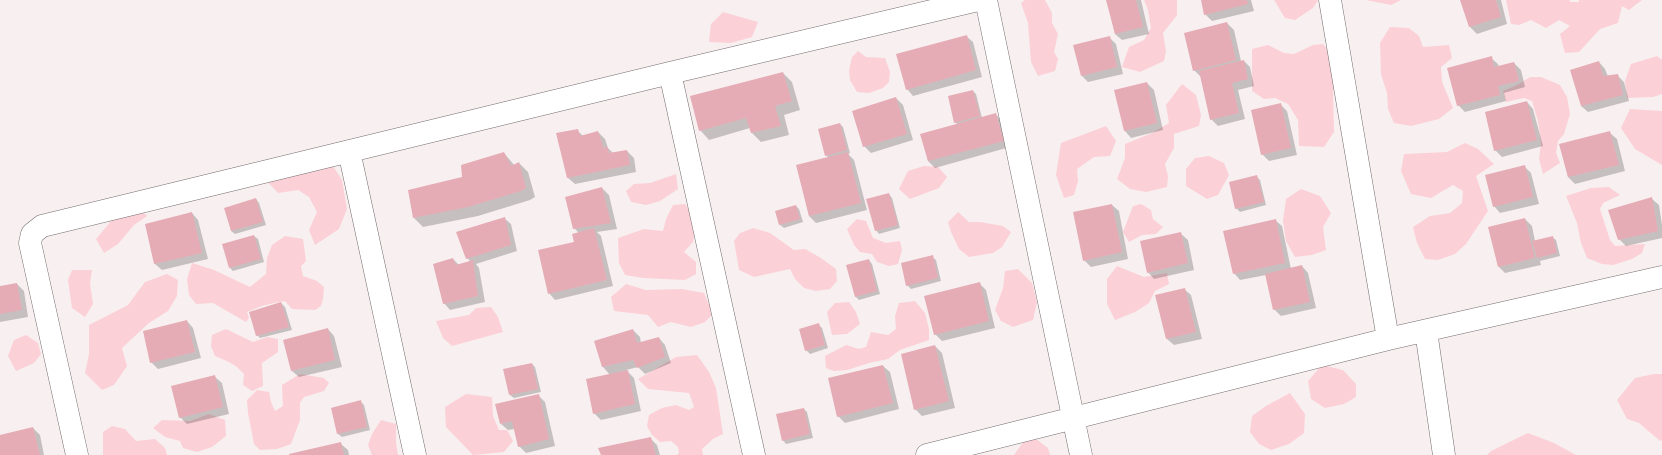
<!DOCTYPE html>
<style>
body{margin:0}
canvas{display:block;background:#f8eff0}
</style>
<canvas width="1662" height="455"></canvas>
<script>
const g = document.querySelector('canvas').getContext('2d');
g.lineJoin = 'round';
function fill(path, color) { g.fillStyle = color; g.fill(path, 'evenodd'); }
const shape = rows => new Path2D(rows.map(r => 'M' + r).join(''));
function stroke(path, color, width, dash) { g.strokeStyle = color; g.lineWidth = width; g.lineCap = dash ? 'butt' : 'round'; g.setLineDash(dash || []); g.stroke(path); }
const green = shape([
 [1025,0,1045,0,1052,13,1052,23,1058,34,1054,52,1058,59,1055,71,1038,76,1031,62,1028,23,1021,3],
 [1144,0,1177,0,1177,15,1163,33,1166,51,1164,61,1140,72,1122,67,1129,47,1144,40,1151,28,1148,10],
 [1274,0,1318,0,1313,8,1295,20,1285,18],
 [1366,0,1401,0,1391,5],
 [1506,0,1569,0,1571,2,1579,2,1579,0,1642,0,1629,10,1622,6,1618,23,1600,29,1579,52,1565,53,1560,34,1570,26,1559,20,1546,28,1531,20,1519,25,1511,24],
 [723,12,758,22,752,37,731,43,709,42,711,24],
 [1390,27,1409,28,1419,36,1423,47,1449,45,1452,58,1441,67,1442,82,1453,108,1439,119,1411,126,1394,123,1388,109,1387,93,1381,74,1380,43],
 [1323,44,1332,56,1335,75,1333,95,1334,132,1324,147,1299,146,1298,120,1288,104,1275,98,1264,99,1252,91,1252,49,1268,45,1284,53,1294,54,1313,45],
 [858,51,866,57,885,58,890,72,889,82,883,88,869,93,857,92,850,80,849,70,852,57],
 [1657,56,1662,60,1662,94,1653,97,1627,98,1625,81,1631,64],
 [1530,77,1541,77,1560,85,1567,97,1570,114,1564,134,1558,141,1556,153,1560,163,1543,174,1539,159,1541,144,1538,121,1532,101,1524,98,1506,102,1503,91,1517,85],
 [1182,84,1196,95,1201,115,1199,126,1174,134,1174,148,1165,164,1168,176,1167,187,1146,192,1130,189,1117,179,1125,158,1125,144,1152,133,1169,123,1166,105],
 [1630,109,1662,111,1662,165,1635,149,1621,128],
 [1106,126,1116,141,1110,156,1094,157,1077,169,1078,181,1074,195,1064,198,1056,175,1061,143],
 [1465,143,1478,149,1494,164,1476,176,1488,211,1466,244,1455,254,1438,260,1425,259,1417,243,1413,227,1430,216,1450,213,1462,203,1463,191,1453,185,1431,198,1411,194,1401,171,1404,154,1447,152],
 [1209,156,1224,163,1229,175,1218,195,1207,199,1186,186,1186,169,1195,158],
 [331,163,342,180,347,209,339,229,315,245,309,230,317,212,309,197,298,190,278,193,264,178],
 [924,166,938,167,947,177,939,188,910,199,899,189,908,171],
 [676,174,678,189,660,201,646,205,631,202,626,191,634,184,650,183],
 [1609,187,1620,195,1603,203,1600,209,1610,240,1615,246,1645,244,1642,253,1632,259,1613,265,1602,264,1587,258,1581,243,1577,223,1566,196,1591,188],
 [1301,189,1320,196,1331,213,1323,227,1326,250,1312,255,1295,257,1286,241,1283,221,1286,199],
 [685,204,696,221,693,242,684,252,696,262,696,274,685,280,643,278,625,275,619,263,618,238,644,229,663,231,666,219,673,205],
 [1141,204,1151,210,1153,219,1163,227,1156,234,1142,235,1129,242,1123,232,1133,206],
 [122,208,138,208,147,216,134,225,118,244,104,253,96,239],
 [958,212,969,222,980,222,1003,226,1011,232,1002,247,993,253,969,257,959,249,951,232,948,222],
 [857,219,866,221,873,238,886,243,900,241,902,250,898,264,889,266,877,262,872,254,860,252,854,245,847,229],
 [753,228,770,233,794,250,805,249,821,258,836,269,837,281,830,289,816,291,804,288,795,279,790,269,754,277,739,270,734,241,740,233],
 [285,236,303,239,306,261,301,266,303,276,317,281,324,287,323,299,321,306,315,310,292,309,285,301,274,303,262,306,247,312,249,318,246,322,213,303,196,304,189,295,187,279,192,263,214,270,250,287,266,274,267,258,272,245],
 [1117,266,1144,277,1167,273,1169,284,1155,291,1149,303,1135,312,1115,320,1107,304,1107,279],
 [1018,269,1032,283,1037,302,1033,320,1013,327,1001,321,995,310,1003,288,1005,271],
 [72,270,92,270,90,283,93,304,85,317,72,308,68,280],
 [167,274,178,280,177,296,168,311,149,323,122,348,127,366,114,385,102,390,85,373,89,354,89,325,128,305,145,282],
 [626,284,646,290,682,289,704,293,713,314,705,322,691,327,671,322,658,327,648,315,614,311,611,297],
 [915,301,925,313,929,329,929,340,900,350,888,359,869,363,847,370,834,371,826,368,825,356,846,345,859,349,866,347,871,332,888,335,896,329,895,316,899,303],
 [849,302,856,312,860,324,847,334,832,335,827,312,835,303],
 [491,307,498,317,503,332,452,346,443,338,436,321,469,315,476,308],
 [226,329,253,342,267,337,278,339,278,352,262,363,263,386,252,391,243,385,244,374,237,367,229,362,215,356,211,346,212,335],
 [26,335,38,343,41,354,34,363,16,371,8,356,14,340],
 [697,355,709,372,716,388,723,434,713,439,702,449,703,455,677,455,679,453,678,447,671,441,660,442,652,435,647,426,649,415,662,408,676,405,689,410,694,407,689,393,648,389,638,379,676,357],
 [1322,365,1343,370,1356,384,1356,397,1344,404,1325,408,1311,399,1308,381],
 [300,374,324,378,329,383,324,391,304,397,300,403,300,420,291,444,277,449,260,450,254,444,248,413,247,400,257,390,269,392,271,402,275,411,283,406,282,385],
 [1654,374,1662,374,1662,440,1660,441,1639,423,1627,419,1617,400,1635,378],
 [1290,393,1305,414,1304,433,1289,444,1271,450,1259,444,1250,432,1252,416,1266,406],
 [466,394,492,397,493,416,499,430,507,430,513,441,504,452,473,455,446,427,445,407],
 [209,414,225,420,226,436,212,447,197,452,183,448,180,441,165,437,153,428,162,420,190,421],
 [381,420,396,424,396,443,398,455,372,455,368,445,372,434],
 [112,426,125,429,136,441,155,439,165,448,167,455,103,455,103,432],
 [1528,433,1554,443,1576,455,1487,455,1491,451],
 [1036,439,1048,448,1050,455,1014,455,1024,441]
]);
const shadow = shape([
 [1107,0,1141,0,1149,34,1122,40,1115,34],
 [1202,0,1251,0,1254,11,1212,21,1205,14],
 [1461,0,1501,0,1507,24,1477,34,1470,27],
 [1227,23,1234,30,1241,61,1244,61,1250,67,1254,86,1238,90,1245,119,1218,126,1211,119,1201,77,1194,70],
 [966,36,973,42,982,77,913,96,907,89],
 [1109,37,1116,44,1123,74,1088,82,1082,76],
 [1491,58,1498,64,1499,67,1514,63,1521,70,1525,87,1504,93,1506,101,1465,112,1458,105],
 [1599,62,1605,69,1608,77,1617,75,1624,82,1629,101,1588,112,1581,106],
 [783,73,792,82,800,110,784,115,789,135,761,142,752,133,750,128,709,140,700,130],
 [1147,83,1154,90,1163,130,1131,138,1125,131,1115,91],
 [973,91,976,94,982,118,996,115,1003,121,1010,147,935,168,928,161,921,135,958,125,955,122],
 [896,98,903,105,913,140,871,153,864,146],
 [1527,102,1533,109,1543,146,1502,157,1495,150],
 [1280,104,1287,111,1297,155,1269,161,1262,154],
 [840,124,843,127,850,153,848,154,854,160,867,210,816,223,809,216,797,166,829,158,826,155],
 [577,130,583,136,598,132,605,139,608,148,613,153,627,151,634,158,636,172,575,184,568,178],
 [1610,133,1617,139,1625,171,1575,184,1568,177,1560,145],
 [504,153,515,166,519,163,528,172,535,197,530,200,478,216,423,227,414,218,463,178],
 [1524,166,1531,173,1539,204,1500,213,1494,206],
 [1257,177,1260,180,1266,205,1240,212,1236,208],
 [602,188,609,195,617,229,597,232,601,236,613,286,555,300,549,293,579,233,574,228],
 [889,194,892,198,900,228,879,234,876,230],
 [256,199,259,203,266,225,235,234,231,231],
 [1652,199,1659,205,1662,225,1662,238,1626,246,1619,239],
 [1112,205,1119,211,1128,259,1091,267,1084,260,1074,213],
 [796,206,799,209,803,222,784,228,780,225,776,212],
 [192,213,198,220,208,259,162,270,155,264,146,225],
 [504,218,511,224,517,251,476,264,479,268,485,302,450,310,444,303,453,259,459,265,471,262,467,258],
 [1525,219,1532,226,1535,241,1552,237,1556,240,1560,256,1540,261,1541,265,1505,273,1499,267],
 [1275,220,1282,226,1291,269,1302,266,1308,273,1316,308,1281,316,1274,309,1266,275,1240,280,1234,273],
 [1181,234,1188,240,1194,270,1154,279,1148,272],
 [254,236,258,239,264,262,233,271,230,268],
 [932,257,936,260,941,281,911,289,907,285],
 [869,260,872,264,880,294,859,300,855,296],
 [979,283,986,290,995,328,942,341,935,334],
 [17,284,24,291,28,317,0,322,0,287],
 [1184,289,1191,295,1202,339,1174,345,1167,339],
 [281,303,285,307,292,330,260,338,257,335],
 [187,321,193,328,201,358,158,369,151,362],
 [818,324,822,328,828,348,810,354,806,350],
 [328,329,334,336,342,367,299,377,292,371,285,340],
 [633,330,640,337,641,343,659,338,665,345,671,363,645,374,638,367,626,370,634,378,641,411,601,420,594,413,610,375,603,367,595,341],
 [935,346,942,353,955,408,922,416,915,409],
 [532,364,535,367,541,392,514,398,510,395],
 [883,366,890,372,899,409,845,423,838,416],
 [215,377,222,383,229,414,187,424,180,417],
 [538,395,545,402,555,446,526,453,519,446,515,429,508,430,501,424],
 [360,401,364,405,370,430,342,437,338,434,332,408],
 [804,409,807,412,813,438,786,444,783,440],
 [33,428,40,435,44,455,0,455,0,436],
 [650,438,657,445,660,455,602,455],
 [341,444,348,450,349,455,291,455]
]);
const building = shape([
 [1106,0,1136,0,1143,27,1115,34],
 [1201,0,1247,0,1248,4,1204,15],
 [1460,0,1496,0,1501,17,1469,27],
 [1227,22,1236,60,1193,71,1184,33],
 [967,35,976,70,906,90,896,54],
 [1110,36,1117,67,1081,76,1073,45],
 [1492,56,1494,67,1514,62,1519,81,1498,86,1500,95,1457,106,1447,68],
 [1244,60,1248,79,1232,83,1239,113,1210,120,1199,71],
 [1599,61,1603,76,1618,74,1623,95,1581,106,1570,70],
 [783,72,792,101,775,106,781,126,751,133,746,118,699,131,690,96],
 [1147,82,1157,123,1124,131,1114,90],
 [973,90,980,116,954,123,948,96],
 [896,97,907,134,863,147,852,111],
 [1527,101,1537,140,1494,151,1485,112],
 [1281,103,1291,148,1261,155,1251,110],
 [996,113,1004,141,928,161,920,134],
 [840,123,847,150,825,156,818,129],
 [578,129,580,136,598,131,604,149,607,146,609,153,627,150,630,165,567,178,556,133],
 [1610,131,1619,165,1568,177,1559,144],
 [504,152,511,166,519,162,526,188,521,191,468,207,413,218,408,190,462,177,461,165],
 [848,152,861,203,809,216,796,165],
 [1525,165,1533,197,1493,207,1485,175],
 [1257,175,1264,202,1235,209,1229,182],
 [602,187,611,223,573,229,565,197],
 [889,193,898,225,875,231,866,199],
 [1652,197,1658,231,1618,240,1608,210],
 [256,198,263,222,231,231,224,208],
 [1112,204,1122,252,1083,261,1073,212],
 [796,205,800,219,779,225,775,211],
 [192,212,202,253,154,264,145,224],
 [505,217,511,245,466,259,456,232],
 [1525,218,1535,258,1498,267,1488,227],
 [1276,219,1285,263,1233,274,1223,231],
 [594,228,607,280,548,294,538,250,574,242,572,234],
 [1181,232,1188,263,1147,273,1140,241],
 [254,235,261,259,229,268,222,244],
 [1553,236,1557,253,1537,258,1532,241],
 [933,255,938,278,906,286,901,263],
 [453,258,456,265,473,260,478,296,443,304,433,264],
 [869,259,877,291,855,297,846,265],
 [1302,265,1310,302,1273,310,1265,274],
 [980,282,989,321,934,335,924,296],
 [17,283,22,310,0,314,0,286],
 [1185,288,1196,332,1166,339,1155,295],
 [281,302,289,327,256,336,249,312],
 [187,320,195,352,150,363,143,331],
 [819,323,825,345,805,351,799,329],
 [328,328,335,360,291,371,283,340],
 [633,329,637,343,659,337,665,357,637,368,633,360,602,367,594,341],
 [935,345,949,401,914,410,901,354],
 [532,363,538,389,509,395,503,369],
 [883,365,893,403,837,417,828,378],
 [628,370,635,404,593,414,586,379],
 [215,375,223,407,179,418,171,386],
 [539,394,549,439,518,447,512,421,500,424,495,404],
 [361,400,367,427,337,434,331,408],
 [804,408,810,434,782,441,776,414],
 [33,427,40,455,0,455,0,435],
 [651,437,656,455,601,455,598,448],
 [341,442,344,455,289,455,289,454]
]);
const street = shape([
 [986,0,1081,455],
 [1330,0,1388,339],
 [670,73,754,455],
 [349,151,415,455],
 [1426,331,1444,455],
 [77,455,30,243,32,234,42,226,670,73,978,0],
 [927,455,1388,339,1662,277]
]);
fill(green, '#fbd1d7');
fill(shadow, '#0003');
fill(building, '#e6acb5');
stroke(street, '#756e6f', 23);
stroke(street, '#fff', 22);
</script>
